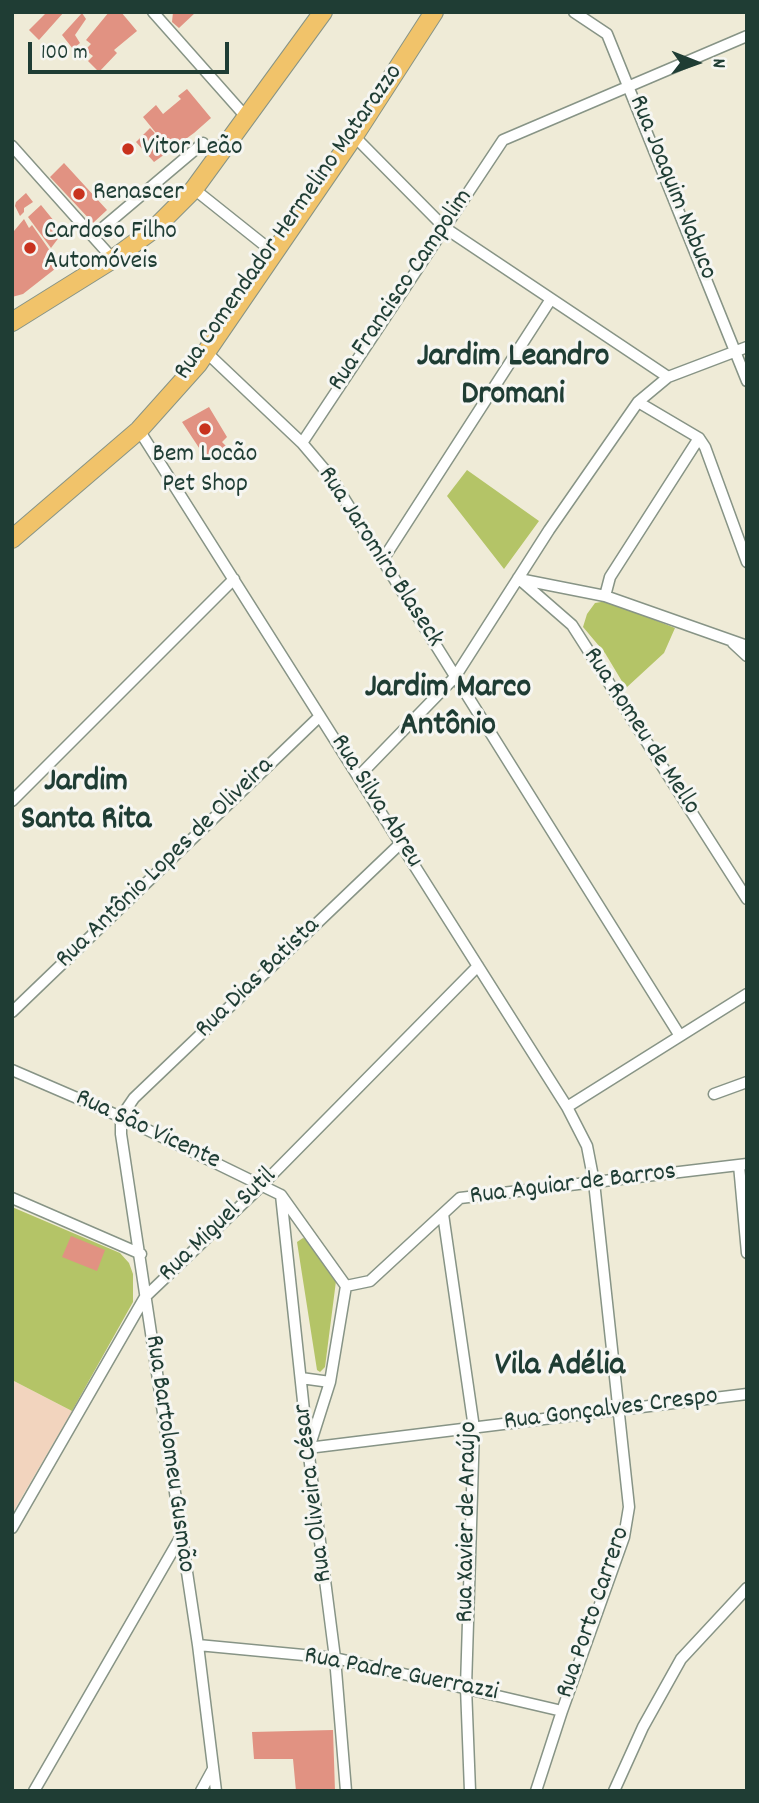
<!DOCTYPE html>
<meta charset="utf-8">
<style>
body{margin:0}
#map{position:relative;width:759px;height:1803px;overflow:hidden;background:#efebd7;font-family:Dekko,sans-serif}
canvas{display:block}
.frame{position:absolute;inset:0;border:14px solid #1f3d34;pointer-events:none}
.north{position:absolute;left:661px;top:28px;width:70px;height:70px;-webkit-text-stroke:5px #f6f6f2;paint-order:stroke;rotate:91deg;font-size:19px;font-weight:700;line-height:28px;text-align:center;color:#1f3d34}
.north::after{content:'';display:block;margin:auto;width:24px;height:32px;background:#1f3d34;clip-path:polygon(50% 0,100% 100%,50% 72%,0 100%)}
.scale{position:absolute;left:28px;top:42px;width:201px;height:32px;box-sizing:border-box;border:4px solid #1f3d34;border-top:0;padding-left:9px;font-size:21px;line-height:24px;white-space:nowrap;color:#1f3d34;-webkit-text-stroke:5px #f6f6f2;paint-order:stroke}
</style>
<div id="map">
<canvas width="759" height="1803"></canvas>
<div class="frame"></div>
<div class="north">N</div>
<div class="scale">100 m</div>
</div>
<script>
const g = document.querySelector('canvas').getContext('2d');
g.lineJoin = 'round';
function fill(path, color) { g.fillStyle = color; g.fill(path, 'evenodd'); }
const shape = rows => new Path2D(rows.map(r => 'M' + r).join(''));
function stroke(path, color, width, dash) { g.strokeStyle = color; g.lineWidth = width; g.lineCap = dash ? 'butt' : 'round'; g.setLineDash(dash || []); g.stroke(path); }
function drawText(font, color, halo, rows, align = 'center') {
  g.font = font + ' Dekko,sans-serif'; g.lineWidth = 6; g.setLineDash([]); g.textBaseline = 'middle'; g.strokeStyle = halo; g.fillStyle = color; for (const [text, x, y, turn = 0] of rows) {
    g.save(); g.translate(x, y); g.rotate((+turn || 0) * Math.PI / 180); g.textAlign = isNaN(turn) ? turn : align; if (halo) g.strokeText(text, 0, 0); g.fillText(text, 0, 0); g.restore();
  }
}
const built = shape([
 [12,1380,72,1411,12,1514]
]);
const green = shape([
 [467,470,539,521,504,569,447,496],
 [607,601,675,628,664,653,626,688,605,653,583,627,587,614,595,603],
 [12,1207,120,1253,129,1263,133,1274,133,1302,72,1411,12,1380],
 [303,1238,307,1239,336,1281,325,1367,320,1372,317,1370,297,1242]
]);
const building = shape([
 [47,12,64,12,39,40,29,30],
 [109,12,121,12,137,31,114,50,117,53,99,72,88,61,93,56,85,50,91,44,86,40],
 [173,12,196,12,179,28,172,22],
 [82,13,86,19,75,35,80,43,73,49,62,35],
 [187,89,211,118,194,133,154,162,136,142,150,128,165,144,143,117,156,105,163,114,181,99,178,96],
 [64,163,107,210,93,223,50,177],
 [26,193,33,202,24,208,24,212,20,216,15,206,16,202],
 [41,205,63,232,51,248,28,217],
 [24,219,29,228,32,225,60,265,23,294,12,297,12,230,14,231],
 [209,407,227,437,222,442,228,448,207,460,182,422],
 [71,1236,105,1250,97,1271,62,1257],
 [333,1730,335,1791,296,1791,293,1759,254,1759,252,1732]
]);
const street = shape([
 [153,12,247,118],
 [574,12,607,34,747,381],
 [354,136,445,228,668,377],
 [12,146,113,259],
 [194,189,273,252],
 [93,236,203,143],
 [206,352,302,443,330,476,680,1036],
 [638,402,699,438,705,447,747,562],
 [139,430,567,1107,587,1146,594,1182,629,1507,624,1537,562,1711,536,1791],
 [302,443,503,140,747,36],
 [382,561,551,299],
 [518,578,572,625,747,899],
 [519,579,605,596,747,646],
 [605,596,610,577,699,438],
 [733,643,747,656],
 [359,776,455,677,549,530,638,402,668,377,747,347],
 [12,801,234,579],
 [12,1012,320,716],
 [12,1070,121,1117,281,1195,346,1286,330,1382,310,1445],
 [714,1094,747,1082],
 [567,1107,747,994],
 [121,1117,121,1134,198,1645,216,1791],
 [121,1117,134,1098,401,843],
 [739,1165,747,1253],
 [281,1195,308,1448,335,1658,346,1791],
 [12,1198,141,1254],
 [443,1214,474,1428,466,1687,470,1791],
 [346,1286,370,1281,460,1198,747,1164],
 [301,1378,330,1382],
 [308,1448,747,1394],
 [12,1528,145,1297,257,1190,478,966],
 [198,1645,335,1658,562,1711],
 [34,1791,180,1538],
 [201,1791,213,1769],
 [614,1791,643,1727,681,1659,747,1588]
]);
const primary = shape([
 [12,322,113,259,154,229,194,189,323,12],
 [12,539,139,430,198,364,354,136,434,12]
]);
const markers = [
 [128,149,7,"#c8321e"],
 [79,194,7,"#c8321e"],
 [30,248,7,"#c8321e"],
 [205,429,7,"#c8321e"]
];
const poiNames = [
 ["Vitor Leão",142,149],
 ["Renascer",93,194],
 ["Cardoso Filho",44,233],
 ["Automóveis",44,263],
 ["Bem Locão",205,456,"center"],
 ["Pet Shop",205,486,"center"]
];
const streetNames = [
 ["Rua Joaquim Nabuco",671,188,68],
 ["Rua Comendador Hermelino Matarazzo",290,223,-55],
 ["Rua Francisco Campolim",402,291,-56],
 ["Rua Jaromiro Blaseck",379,558,57],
 ["Rua Romeu de Mello",640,732,57],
 ["Rua Silva Abreu",375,802,58],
 ["Rua Antônio Lopes de Oliveira",166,864,-44],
 ["Rua Dias Batista",259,979,-44],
 ["Rua São Vicente",147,1131,25],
 ["Rua Aguiar de Barros",573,1186,-7],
 ["Rua Miguel Sutil",219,1226,-44],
 ["Rua Gonçalves Crespo",611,1411,-7],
 ["Rua Bartolomeu Gusmão",168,1454,82],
 ["Rua Oliveira César",315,1493,-97],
 ["Rua Xavier de Araújo",469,1522,-89],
 ["Rua Porto Carrero",595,1613,-71],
 ["Rua Padre Guerrazzi",401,1676,11]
];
const districtNames = [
 ["Jardim Leandro",513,359],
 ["Dromani",513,397],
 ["Jardim Marco",448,690],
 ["Antônio",448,728],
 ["Jardim",86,784],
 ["Santa Rita",86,822],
 ["Vila Adélia",560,1368]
];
fill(built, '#f2d4be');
fill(green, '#b4c467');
fill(building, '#e19282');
stroke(street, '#879486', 13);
stroke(primary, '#879486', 20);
stroke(street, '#fff', 10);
stroke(primary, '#f1c36a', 18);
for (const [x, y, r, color] of markers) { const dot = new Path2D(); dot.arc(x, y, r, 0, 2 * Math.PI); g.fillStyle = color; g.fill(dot); stroke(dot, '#f6f6f2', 2.5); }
drawText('26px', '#1f3d34', '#f6f6f2', poiNames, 'left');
drawText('26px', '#1f3d34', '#f6f6f2', streetNames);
drawText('bold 33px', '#1f3d34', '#f6f6f2', districtNames);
</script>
